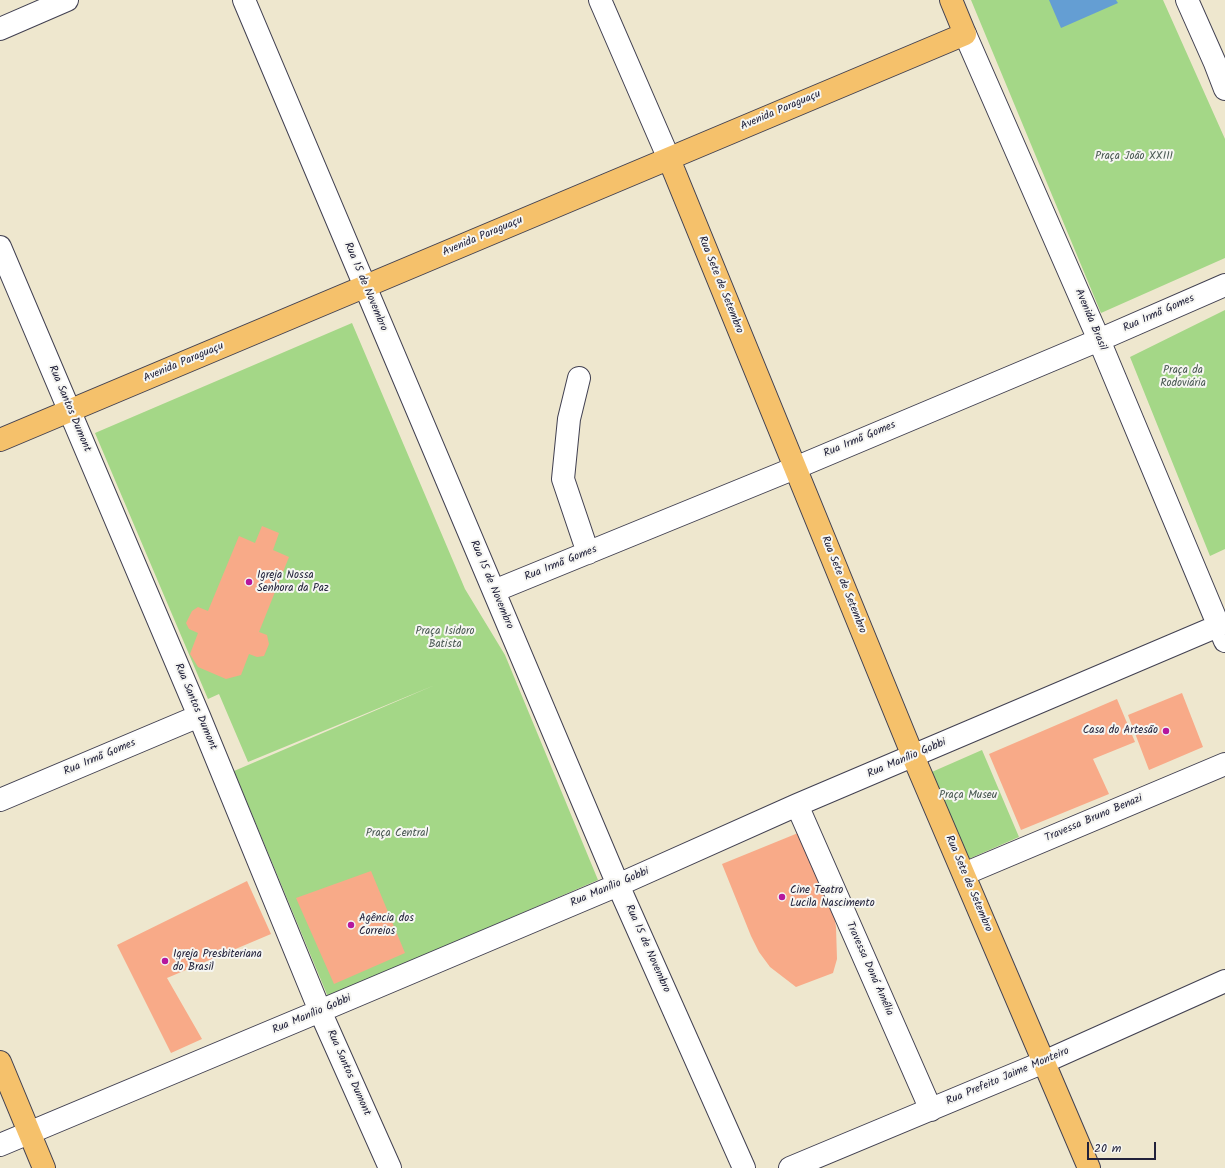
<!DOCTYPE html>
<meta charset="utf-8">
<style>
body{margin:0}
#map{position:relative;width:1225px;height:1168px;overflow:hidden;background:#eee7ce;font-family:Kalam,sans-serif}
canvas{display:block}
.scale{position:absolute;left:1087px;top:1142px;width:69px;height:18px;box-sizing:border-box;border:2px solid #22223b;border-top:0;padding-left:5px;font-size:12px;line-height:14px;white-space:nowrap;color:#22223b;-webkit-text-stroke:3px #f6f6f2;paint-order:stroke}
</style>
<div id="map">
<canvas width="1225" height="1168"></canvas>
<div class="scale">20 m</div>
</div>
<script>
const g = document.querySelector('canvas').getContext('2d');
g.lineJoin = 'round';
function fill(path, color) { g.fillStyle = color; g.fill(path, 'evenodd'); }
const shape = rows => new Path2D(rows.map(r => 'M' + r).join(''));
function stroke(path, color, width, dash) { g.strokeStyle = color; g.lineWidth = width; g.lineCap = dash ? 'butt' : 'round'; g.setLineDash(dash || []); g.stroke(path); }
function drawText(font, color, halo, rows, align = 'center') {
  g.font = font + ' Kalam,sans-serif'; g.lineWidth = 4; g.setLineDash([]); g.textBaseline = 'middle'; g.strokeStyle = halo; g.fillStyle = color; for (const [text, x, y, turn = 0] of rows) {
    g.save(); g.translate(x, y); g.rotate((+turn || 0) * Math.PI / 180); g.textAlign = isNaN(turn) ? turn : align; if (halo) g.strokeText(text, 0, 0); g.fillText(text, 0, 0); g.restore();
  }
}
const green = shape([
 [971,0,1163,0,1225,139,1225,258,1101,313],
 [1225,310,1225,549,1210,556,1130,357],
 [352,323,465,589,505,655,598,880,328,997,234,771,435,685,248,762,219,694,208,699,95,433],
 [982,750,1019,837,964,861,925,775]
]);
const water = shape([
 [1049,0,1116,0,1118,3,1061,28]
]);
const building = shape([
 [262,526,279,533,273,550,289,557,259,632,267,635,269,644,264,656,257,657,249,654,241,675,226,679,198,667,190,654,198,633,189,629,186,623,192,611,198,607,208,611,239,536,255,543],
 [1182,693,1203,747,1149,770,1128,715],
 [1117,699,1135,742,1093,759,1109,794,1021,830,989,754],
 [803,831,833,909,836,927,837,959,833,973,796,987,770,967,759,952,751,936,722,864],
 [371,871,405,953,334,984,296,898],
 [247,881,271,934,167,978,202,1039,171,1053,117,945]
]);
const minor = shape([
 [244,0,618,885,744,1168],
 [600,0,669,159],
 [1187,0,1215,63,1225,89],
 [0,29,67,0],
 [965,34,1099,340,1225,641],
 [0,247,199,716,320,1011,390,1168],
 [579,378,569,419,563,479,588,553],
 [494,591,795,468,1099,340,1225,285],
 [0,800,199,716],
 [797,805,931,1110],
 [964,874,1225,764],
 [0,1145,320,1011,618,885,797,805,1218,626],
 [790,1168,1044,1062,1225,981]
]);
const major = shape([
 [669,159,913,756,1089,1168],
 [0,440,965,34,951,0],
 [0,1062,44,1168]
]);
const markers = [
 [249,582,4,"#b5179e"],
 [1166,731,4,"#b5179e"],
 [782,897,4,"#b5179e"],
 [351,925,4,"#b5179e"],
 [165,961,4,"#b5179e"]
];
const streetNames = [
 ["Avenida Paraguaçu",781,111,-23],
 ["Avenida Paraguaçu",483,237,-23],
 ["Rua Sete de Setembro",720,285,68],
 ["Rua 15 de Novembro",365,287,67],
 ["Rua Irmã Gomes",1159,314,-24],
 ["Avenida Brasil",1090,320,67],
 ["Avenida Paraguaçu",184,363,-23],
 ["Rua Santos Dumont",69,409,67],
 ["Rua Irmã Gomes",860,440,-23],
 ["Rua Irmã Gomes",561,564,-22],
 ["Rua 15 de Novembro",491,585,67],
 ["Rua Sete de Setembro",843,585,68],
 ["Rua Santos Dumont",195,707,67],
 ["Rua Irmã Gomes",100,758,-23],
 ["Rua Manílio Gobbi",907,759,-23],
 ["Travessa Bruno Benazi",1094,819,-23],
 ["Rua Sete de Setembro",968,884,67],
 ["Rua Manílio Gobbi",610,888,-23],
 ["Rua 15 de Novembro",647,949,66],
 ["Travessa Doná Amélia",869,969,66],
 ["Rua Manílio Gobbi",312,1015,-23],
 ["Rua Santos Dumont",348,1073,66],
 ["Rua Prefeito Jaime Monteiro",1008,1077,-23]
];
const parkNames = [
 ["Praça João XXIII",1134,157],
 ["Praça da",1183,371],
 ["Rodoviária",1183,384],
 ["Praça Isidoro",445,632],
 ["Batista",445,645],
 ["Praça Museu",968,796],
 ["Praça Central",397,834]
];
const poiNames = [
 ["Igreja Nossa",257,576],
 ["Senhora da Paz",257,589],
 ["Casa do Artesão",1158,731,"right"],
 ["Cine Teatro",790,891],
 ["Lucila Nascimento",790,904],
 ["Agência dos",359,919],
 ["Correios",359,932],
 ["Igreja Presbiteriana",173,955],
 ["do Brasil",173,968]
];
fill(green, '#a4d787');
fill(water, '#649ed3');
fill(building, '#f8aa88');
stroke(minor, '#414051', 24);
stroke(major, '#414051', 24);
stroke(minor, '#fff', 22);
stroke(major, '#f5c16b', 22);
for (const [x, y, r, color] of markers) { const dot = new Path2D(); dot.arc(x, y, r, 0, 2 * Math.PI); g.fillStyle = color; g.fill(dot); stroke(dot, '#f6f6f2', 1.5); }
drawText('11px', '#22223b', '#f6f6f2', streetNames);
drawText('11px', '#495852', '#f6f6f2', parkNames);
drawText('11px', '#22223b', '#f6f6f2', poiNames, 'left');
</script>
